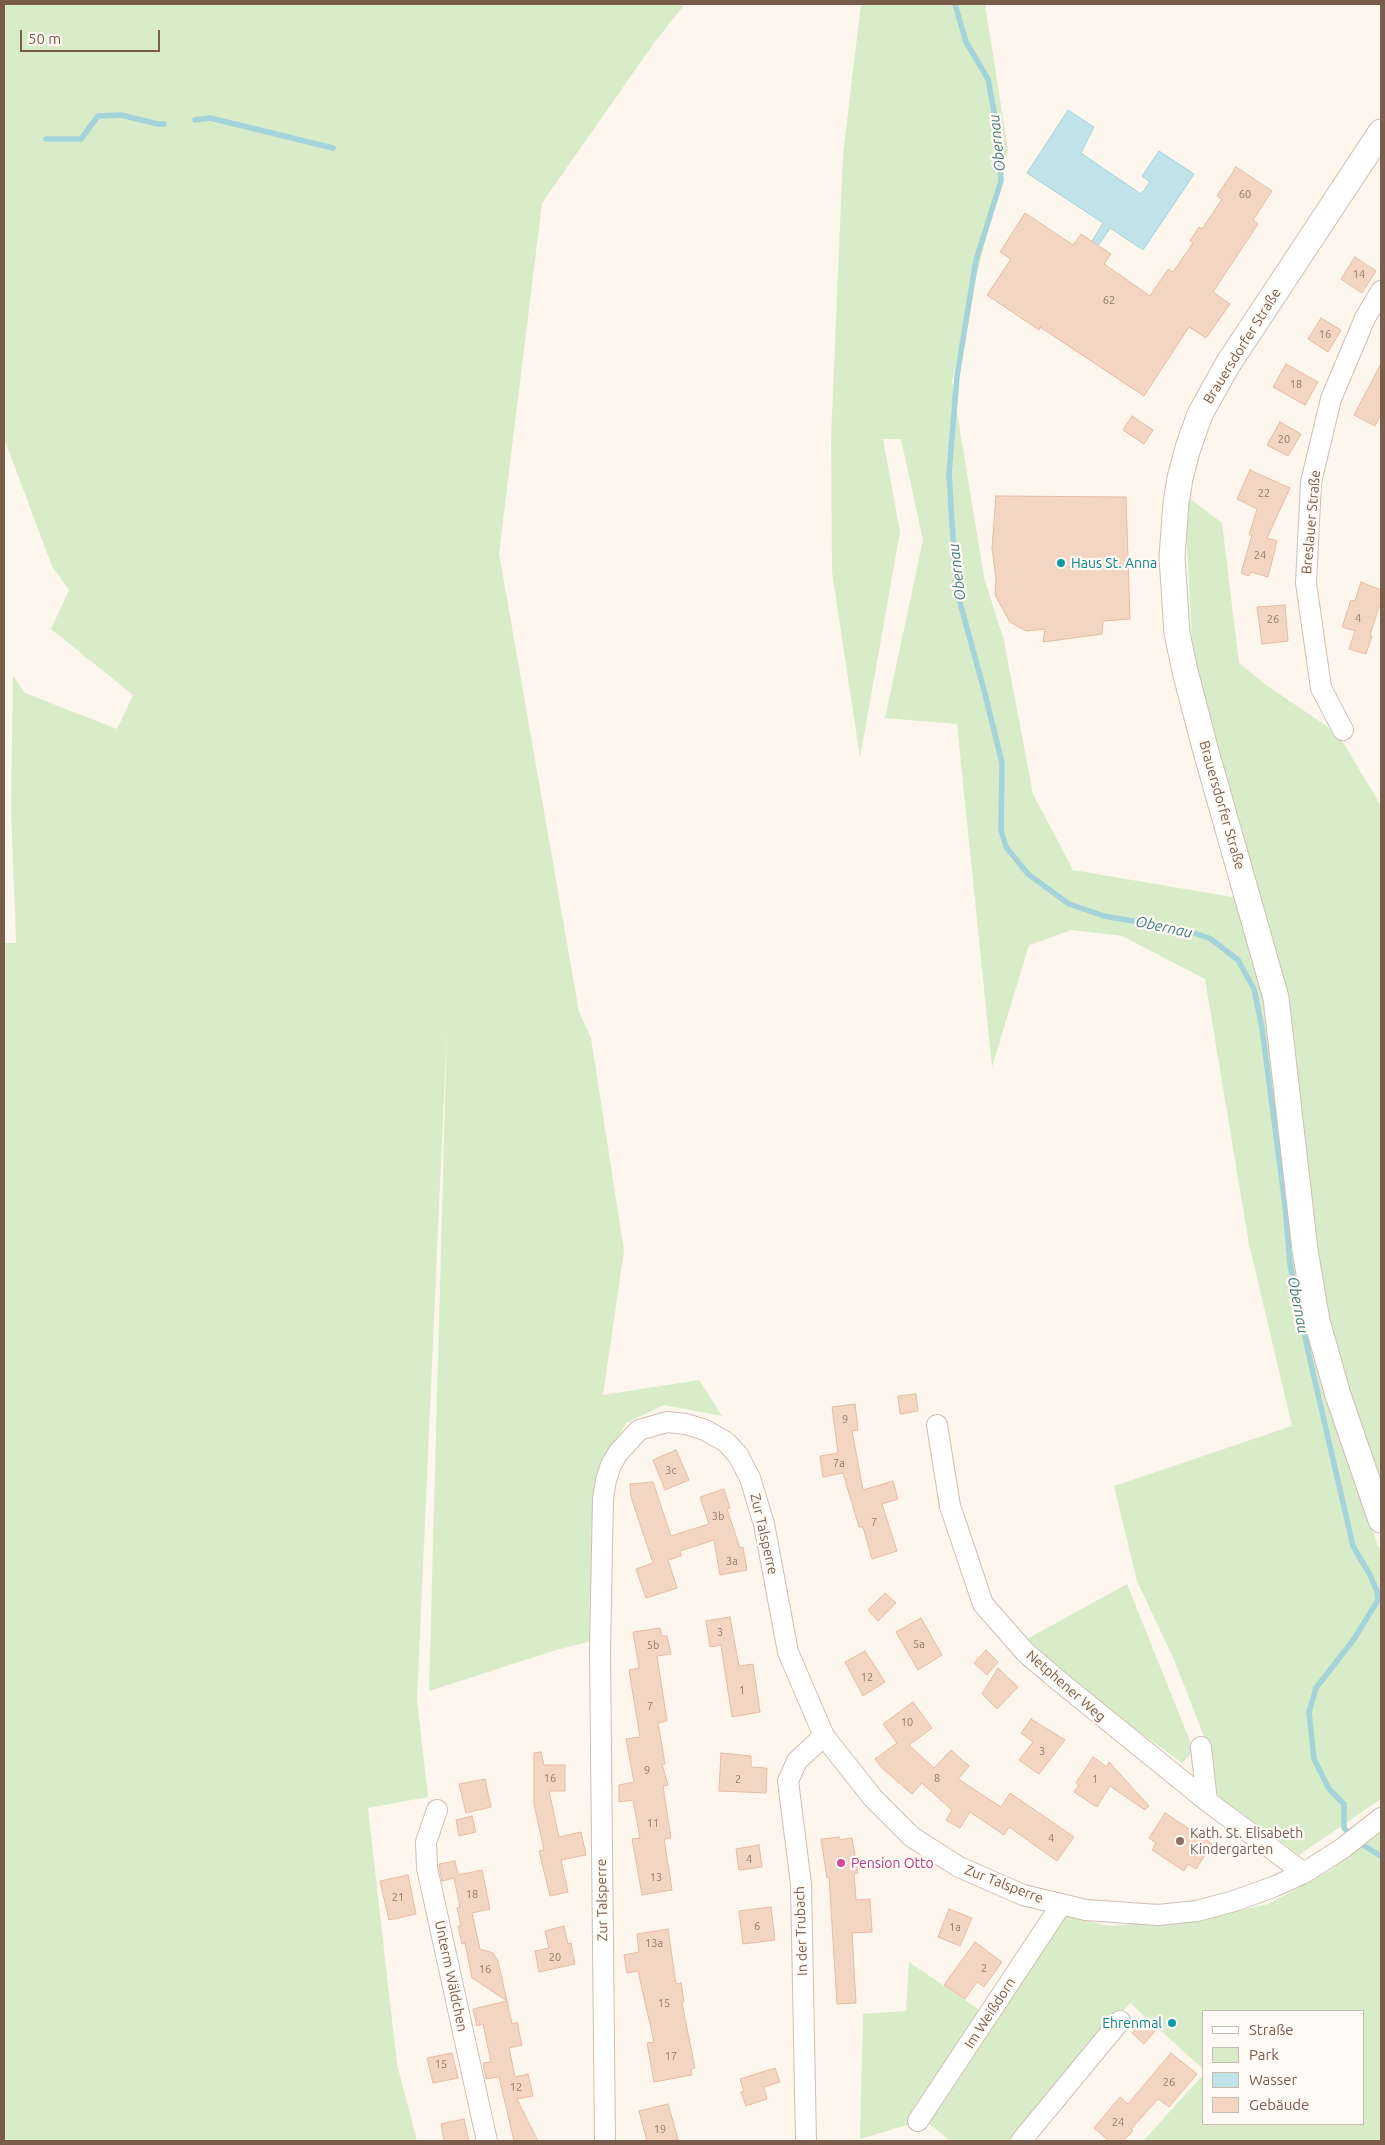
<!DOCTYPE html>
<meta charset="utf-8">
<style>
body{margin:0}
#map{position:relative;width:1385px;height:2145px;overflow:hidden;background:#fdf6ec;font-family:Ubuntu,sans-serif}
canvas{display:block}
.frame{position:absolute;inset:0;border:5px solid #7a5c4d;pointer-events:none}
.legend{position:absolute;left:1202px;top:2010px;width:162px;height:115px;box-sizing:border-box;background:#fffaf3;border:1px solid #cabbb1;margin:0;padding:6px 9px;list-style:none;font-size:15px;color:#7a5c4d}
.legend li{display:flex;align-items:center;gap:10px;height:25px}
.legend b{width:25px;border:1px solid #cabbb1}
.scale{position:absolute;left:20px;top:30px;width:140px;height:22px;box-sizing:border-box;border:2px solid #7a5c4d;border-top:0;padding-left:6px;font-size:15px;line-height:18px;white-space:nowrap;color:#7a5c4d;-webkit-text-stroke:4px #fffaf3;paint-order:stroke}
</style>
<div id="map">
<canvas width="1385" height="2145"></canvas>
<div class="frame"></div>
<ul class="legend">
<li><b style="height:6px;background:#fff"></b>Straße</li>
<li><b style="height:14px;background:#d8ecc9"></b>Park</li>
<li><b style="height:14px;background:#bfe3e8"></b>Wasser</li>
<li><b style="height:14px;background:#f3d5c3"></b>Gebäude</li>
</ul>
<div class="scale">50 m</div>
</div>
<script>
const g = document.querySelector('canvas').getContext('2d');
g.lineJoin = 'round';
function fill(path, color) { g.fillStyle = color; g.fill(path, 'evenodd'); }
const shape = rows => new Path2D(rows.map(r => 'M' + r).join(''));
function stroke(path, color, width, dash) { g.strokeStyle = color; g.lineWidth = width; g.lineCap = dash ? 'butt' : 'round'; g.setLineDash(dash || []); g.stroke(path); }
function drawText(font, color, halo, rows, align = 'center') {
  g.font = font + ' Ubuntu,sans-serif'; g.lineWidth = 4.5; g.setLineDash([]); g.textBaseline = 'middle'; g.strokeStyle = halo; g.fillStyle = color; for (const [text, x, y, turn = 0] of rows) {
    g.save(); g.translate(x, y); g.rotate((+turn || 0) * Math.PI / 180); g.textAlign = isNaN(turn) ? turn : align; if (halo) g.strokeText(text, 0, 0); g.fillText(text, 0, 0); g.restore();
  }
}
const green = shape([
 [4,4,685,4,654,43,542,203,499,553,579,1012,591,1038,624,1251,603,1395,699,1380,722,1416,664,1405,626,1423,610,1452,594,1493,592,1641,556,1650,429,1691,447,1028,417,1700,428,1797,368,1808,397,2064,417,2141,4,2141,4,943,16,943,11,808,13,676,25,693,117,729,133,695,51,629,69,590,52,566,4,438],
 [861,4,985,4,1008,150,970,302,952,381,984,577,1004,641,1033,794,1073,870,1238,898,1268,1005,1305,1306,1377,1544,1381,1550,1381,1799,1299,1855,1218,1796,1208,1747,1175,1662,1137,1581,1114,1486,1292,1426,1249,1244,1205,979,1122,936,1072,930,1029,945,992,1067,957,724,885,718,923,540,901,439,883,439,900,532,860,758,832,572,831,439,843,154],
 [1184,494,1222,523,1239,663,1262,682,1338,734,1381,806,1381,1483,1360,1428,1325,1316,1284,998,1194,675],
 [1127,1584,1194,1751,1182,1763,1093,1698,1025,1640],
 [1381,1831,1381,2141,1143,2141,1204,2074,1204,2124,1364,2124,1364,2011,1204,2011,1204,2070,1130,2003,1015,2141,950,2141,927,2122,1060,1914,1109,1926,1205,1918,1268,1904,1328,1872],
 [909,1962,981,2011,911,2124,860,2139,863,2014,906,2011]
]);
const water = shape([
 [1068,110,1094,127,1081,153,1141,194,1150,182,1142,176,1159,151,1194,174,1143,250,1110,228,1098,246,1092,241,1103,223,1027,173,1068,110]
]);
const stream = shape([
 [955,4,966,42,988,79,999,139,1001,181,976,260,957,376,949,474,956,588,984,690,1002,763,1001,830,1006,847,1028,874,1069,904,1104,916,1186,930,1211,939,1238,960,1254,989,1262,1028,1285,1205,1290,1264,1308,1351,1353,1546,1370,1575,1377,1591,1378,1600,1354,1639,1316,1688,1309,1712,1314,1759,1329,1789,1344,1804,1344,1828,1352,1836],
 [195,120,210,118,333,148],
 [46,139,81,139,98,116,121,115,158,124,164,124],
 [1358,1842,1381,1856]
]);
const building = shape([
 [1236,167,1272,191,1253,220,1258,224,1213,292,1230,304,1206,338,1189,327,1144,396,1040,327,1039,330,987,295,1011,259,1000,252,1025,213,1073,245,1081,234,1111,254,1104,264,1150,296,1168,269,1173,272,1193,243,1190,241,1199,227,1202,229,1222,199,1217,196,1236,167],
 [1355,257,1376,271,1362,293,1341,279,1355,257],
 [1321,318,1341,330,1328,352,1308,339,1321,318],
 [1286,364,1318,382,1305,405,1273,387,1286,364],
 [1381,364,1381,414,1375,426,1354,415,1381,364],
 [1132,416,1153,430,1144,444,1123,430,1132,416],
 [1280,422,1301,434,1288,456,1267,445,1280,422],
 [1250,470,1290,488,1267,538,1277,541,1268,577,1251,572,1249,576,1241,573,1252,535,1249,535,1257,509,1237,499,1250,470],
 [996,496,1126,497,1130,619,1103,621,1102,634,1043,642,1045,629,1026,631,1010,622,995,595,996,578,992,548,996,496],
 [1361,582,1381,590,1381,607,1379,607,1370,635,1372,636,1366,654,1349,649,1355,631,1342,627,1351,600,1355,601,1361,582],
 [1285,605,1288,641,1262,644,1257,607,1285,605],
 [916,1394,918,1411,900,1414,898,1396,916,1394],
 [855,1404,858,1430,852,1431,863,1490,893,1481,898,1499,882,1504,897,1551,872,1559,863,1527,859,1527,843,1473,823,1477,820,1456,838,1453,832,1407,855,1404],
 [676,1450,689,1480,665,1490,653,1460,676,1450],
 [653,1482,671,1536,709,1524,700,1497,724,1489,730,1508,727,1509,740,1548,743,1547,747,1570,720,1575,714,1540,680,1551,681,1556,668,1560,677,1588,646,1598,636,1569,653,1563,631,1497,630,1484,653,1482],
 [885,1593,896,1603,878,1621,868,1610,885,1593],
 [730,1617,739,1666,753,1664,760,1712,732,1717,721,1645,710,1647,706,1621,730,1617],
 [921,1618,942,1655,918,1670,896,1632,921,1618],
 [660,1628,662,1636,667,1636,671,1654,657,1656,667,1721,658,1723,665,1764,662,1764,668,1785,663,1786,671,1838,664,1839,672,1890,642,1895,632,1839,640,1838,633,1800,619,1802,619,1785,634,1782,626,1739,640,1737,629,1670,639,1668,633,1632,660,1628],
 [986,1650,998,1662,987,1675,974,1663,986,1650],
 [865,1651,885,1682,863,1696,845,1662,865,1651],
 [998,1668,1018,1687,997,1709,982,1694,998,1668],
 [913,1702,932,1728,909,1745,934,1768,951,1750,969,1766,958,1779,1001,1807,1010,1793,1074,1837,1057,1861,1009,1827,1004,1835,970,1812,960,1828,946,1820,952,1810,922,1783,912,1794,883,1769,875,1759,897,1743,883,1724,913,1702],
 [1031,1719,1065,1740,1039,1774,1019,1760,1033,1742,1021,1733,1031,1719],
 [541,1752,544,1765,565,1765,565,1791,549,1791,559,1837,581,1832,586,1855,561,1860,568,1892,550,1896,539,1851,544,1850,534,1804,534,1753,541,1752],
 [721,1753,751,1756,751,1767,767,1768,766,1793,719,1791,721,1753],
 [1093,1757,1107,1767,1109,1762,1149,1806,1145,1810,1110,1786,1097,1807,1074,1792,1079,1785,1076,1783,1093,1757],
 [485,1779,491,1807,466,1813,459,1784,485,1779],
 [1165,1813,1212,1844,1196,1869,1188,1864,1184,1871,1152,1850,1156,1843,1149,1838,1165,1813],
 [472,1816,476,1832,459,1836,456,1820,472,1816],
 [839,1837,839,1840,852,1838,858,1873,854,1873,856,1900,870,1899,872,1932,852,1933,856,2003,837,2004,829,1877,827,1878,821,1839,839,1837],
 [759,1845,762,1867,739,1870,736,1849,759,1845],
 [455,1861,458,1875,482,1870,490,1909,472,1913,480,1949,493,1953,498,1961,507,2001,472,1978,465,1943,462,1944,458,1926,461,1926,457,1908,460,1907,454,1878,442,1881,439,1866,439,1864,455,1861],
 [408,1875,416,1914,389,1920,380,1881,408,1875],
 [771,1907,775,1940,743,1944,739,1911,771,1907],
 [949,1909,972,1918,960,1946,938,1937,949,1909],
 [564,1926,568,1944,571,1943,575,1964,539,1972,535,1951,549,1948,545,1931,564,1926],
 [668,1929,676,1984,681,1983,684,2002,682,2003,695,2068,691,2069,692,2075,654,2082,647,2043,654,2042,638,1971,627,1973,624,1955,639,1952,637,1934,668,1929],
 [975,1942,1002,1962,984,1987,977,1982,965,1999,944,1985,975,1942],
 [507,2001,512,2024,517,2022,522,2045,509,2048,515,2077,528,2074,533,2096,517,2099,538,2141,514,2141,499,2077,486,2079,483,2063,491,2062,483,2024,477,2026,473,2009,507,2001],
 [1143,2020,1155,2031,1144,2044,1132,2033,1143,2020],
 [452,2053,458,2078,433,2083,427,2058,452,2053],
 [1171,2053,1197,2074,1169,2107,1158,2099,1131,2129,1133,2131,1123,2141,1109,2141,1094,2128,1120,2097,1128,2104,1171,2053],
 [775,2068,780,2082,764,2087,767,2099,746,2106,741,2092,744,2091,740,2079,775,2068],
 [668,2104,678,2139,671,2141,647,2141,639,2111,668,2104],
 [464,2119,469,2141,444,2141,441,2124,464,2119]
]);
const minor = shape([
 [1343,730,1321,688,1306,583,1311,482,1331,399,1365,318,1381,291],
 [937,1425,950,1506,983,1604,1026,1653,1059,1681,1207,1801,1304,1873],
 [1201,1747,1207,1801],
 [437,1810,426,1842,427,1868,487,2141],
 [918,2121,1061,1905],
 [605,2141,600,1651,603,1499,606,1480,611,1465,618,1453,639,1430,667,1422,686,1424,705,1430,726,1442,738,1455,750,1478,764,1524,788,1652,824,1736,873,1798,912,1837,959,1867,1023,1895,1086,1910,1158,1915,1197,1911,1234,1901,1273,1887,1304,1873,1343,1848,1381,1818],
 [806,2141,801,1884,788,1781,797,1761,824,1736],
 [1021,2141,1120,2021]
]);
const tertiary = shape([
 [1381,132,1228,364,1200,414,1188,448,1180,478,1176,503,1172,557,1177,633,1185,671,1205,748,1276,998,1305,1250,1317,1321,1338,1395,1381,1520]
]);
const markers = [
 [1061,563,5,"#0f9aa8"],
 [1180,1841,5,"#8d6e63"],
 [841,1863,5,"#d1479c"],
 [1172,2023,5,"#0f9aa8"]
];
const numberNames = [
 ["60",1245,194],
 ["14",1359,274],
 ["62",1109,300],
 ["16",1325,334],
 ["18",1296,384],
 ["20",1284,439],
 ["22",1264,493],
 ["24",1260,555],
 ["4",1358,618],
 ["26",1273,619],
 ["9",845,1419],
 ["7a",839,1463],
 ["3c",671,1470],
 ["3b",718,1516],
 ["7",874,1522],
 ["3a",732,1561],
 ["3",720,1632],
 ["5a",919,1644],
 ["5b",653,1645],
 ["12",867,1677],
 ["1",742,1690],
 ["7",650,1706],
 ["10",907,1722],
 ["3",1042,1751],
 ["9",647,1770],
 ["16",550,1778],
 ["8",937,1778],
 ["2",738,1779],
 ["1",1095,1779],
 ["11",653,1823],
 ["4",1051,1838],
 ["4",749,1859],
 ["13",656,1877],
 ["18",472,1894],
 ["21",398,1897],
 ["6",757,1926],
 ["1a",955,1927],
 ["13a",654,1943],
 ["20",555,1957],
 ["2",984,1968],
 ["16",485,1969],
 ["15",664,2003],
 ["17",671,2056],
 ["15",441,2064],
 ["26",1169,2082],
 ["12",516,2087],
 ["24",1118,2122],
 ["19",660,2129]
];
const streetNames = [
 ["Brauersdorfer Straße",1242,346,-58],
 ["Breslauer Straße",1311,522,-85],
 ["Brauersdorfer Straße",1222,805,74],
 ["Zur Talsperre",764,1534,77],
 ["Netphener Weg",1066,1686,41],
 ["Zur Talsperre",1004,1884,21],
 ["Zur Talsperre",602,1900,-91],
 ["In der Trubach",801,1931,-92],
 ["Unterm Wäldchen",451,1976,78],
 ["Im Weißdorn",990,2013,-57]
];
const cultureNames = [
 ["Haus St. Anna",1071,563],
 ["Ehrenmal",1162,2023,"right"]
];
const educationNames = [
 ["Kath. St. Elisabeth",1190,1833],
 ["Kindergarten",1190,1849]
];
const hotelNames = [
 ["Pension Otto",851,1863]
];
const waterNames = [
 ["Obernau",997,143,-96],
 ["Obernau",957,572,-97],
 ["Obernau",1164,927,12],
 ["Obernau",1298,1305,79]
];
fill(green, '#d8ecc9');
fill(water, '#bfe3e8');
stroke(water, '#a5d3da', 1);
stroke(stream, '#a5d3da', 5.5);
fill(building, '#f3d5c3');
stroke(building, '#e6bba3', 1);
stroke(minor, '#d1beb0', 22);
stroke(tertiary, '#d1beb0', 27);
stroke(minor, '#fff', 20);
stroke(tertiary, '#fff', 25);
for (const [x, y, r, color] of markers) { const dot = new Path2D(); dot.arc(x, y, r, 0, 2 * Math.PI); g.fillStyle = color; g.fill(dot); stroke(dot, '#fffaf3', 2); }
drawText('11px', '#987a6a', null, numberNames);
drawText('14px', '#7a5c4d', '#fffaf3', streetNames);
drawText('14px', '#0d838f', '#fffaf3', cultureNames, 'left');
drawText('14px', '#785e54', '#fffaf3', educationNames, 'left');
drawText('14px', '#b23c85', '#fffaf3', hotelNames, 'left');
drawText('italic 15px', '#437c86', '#fffaf3', waterNames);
</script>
